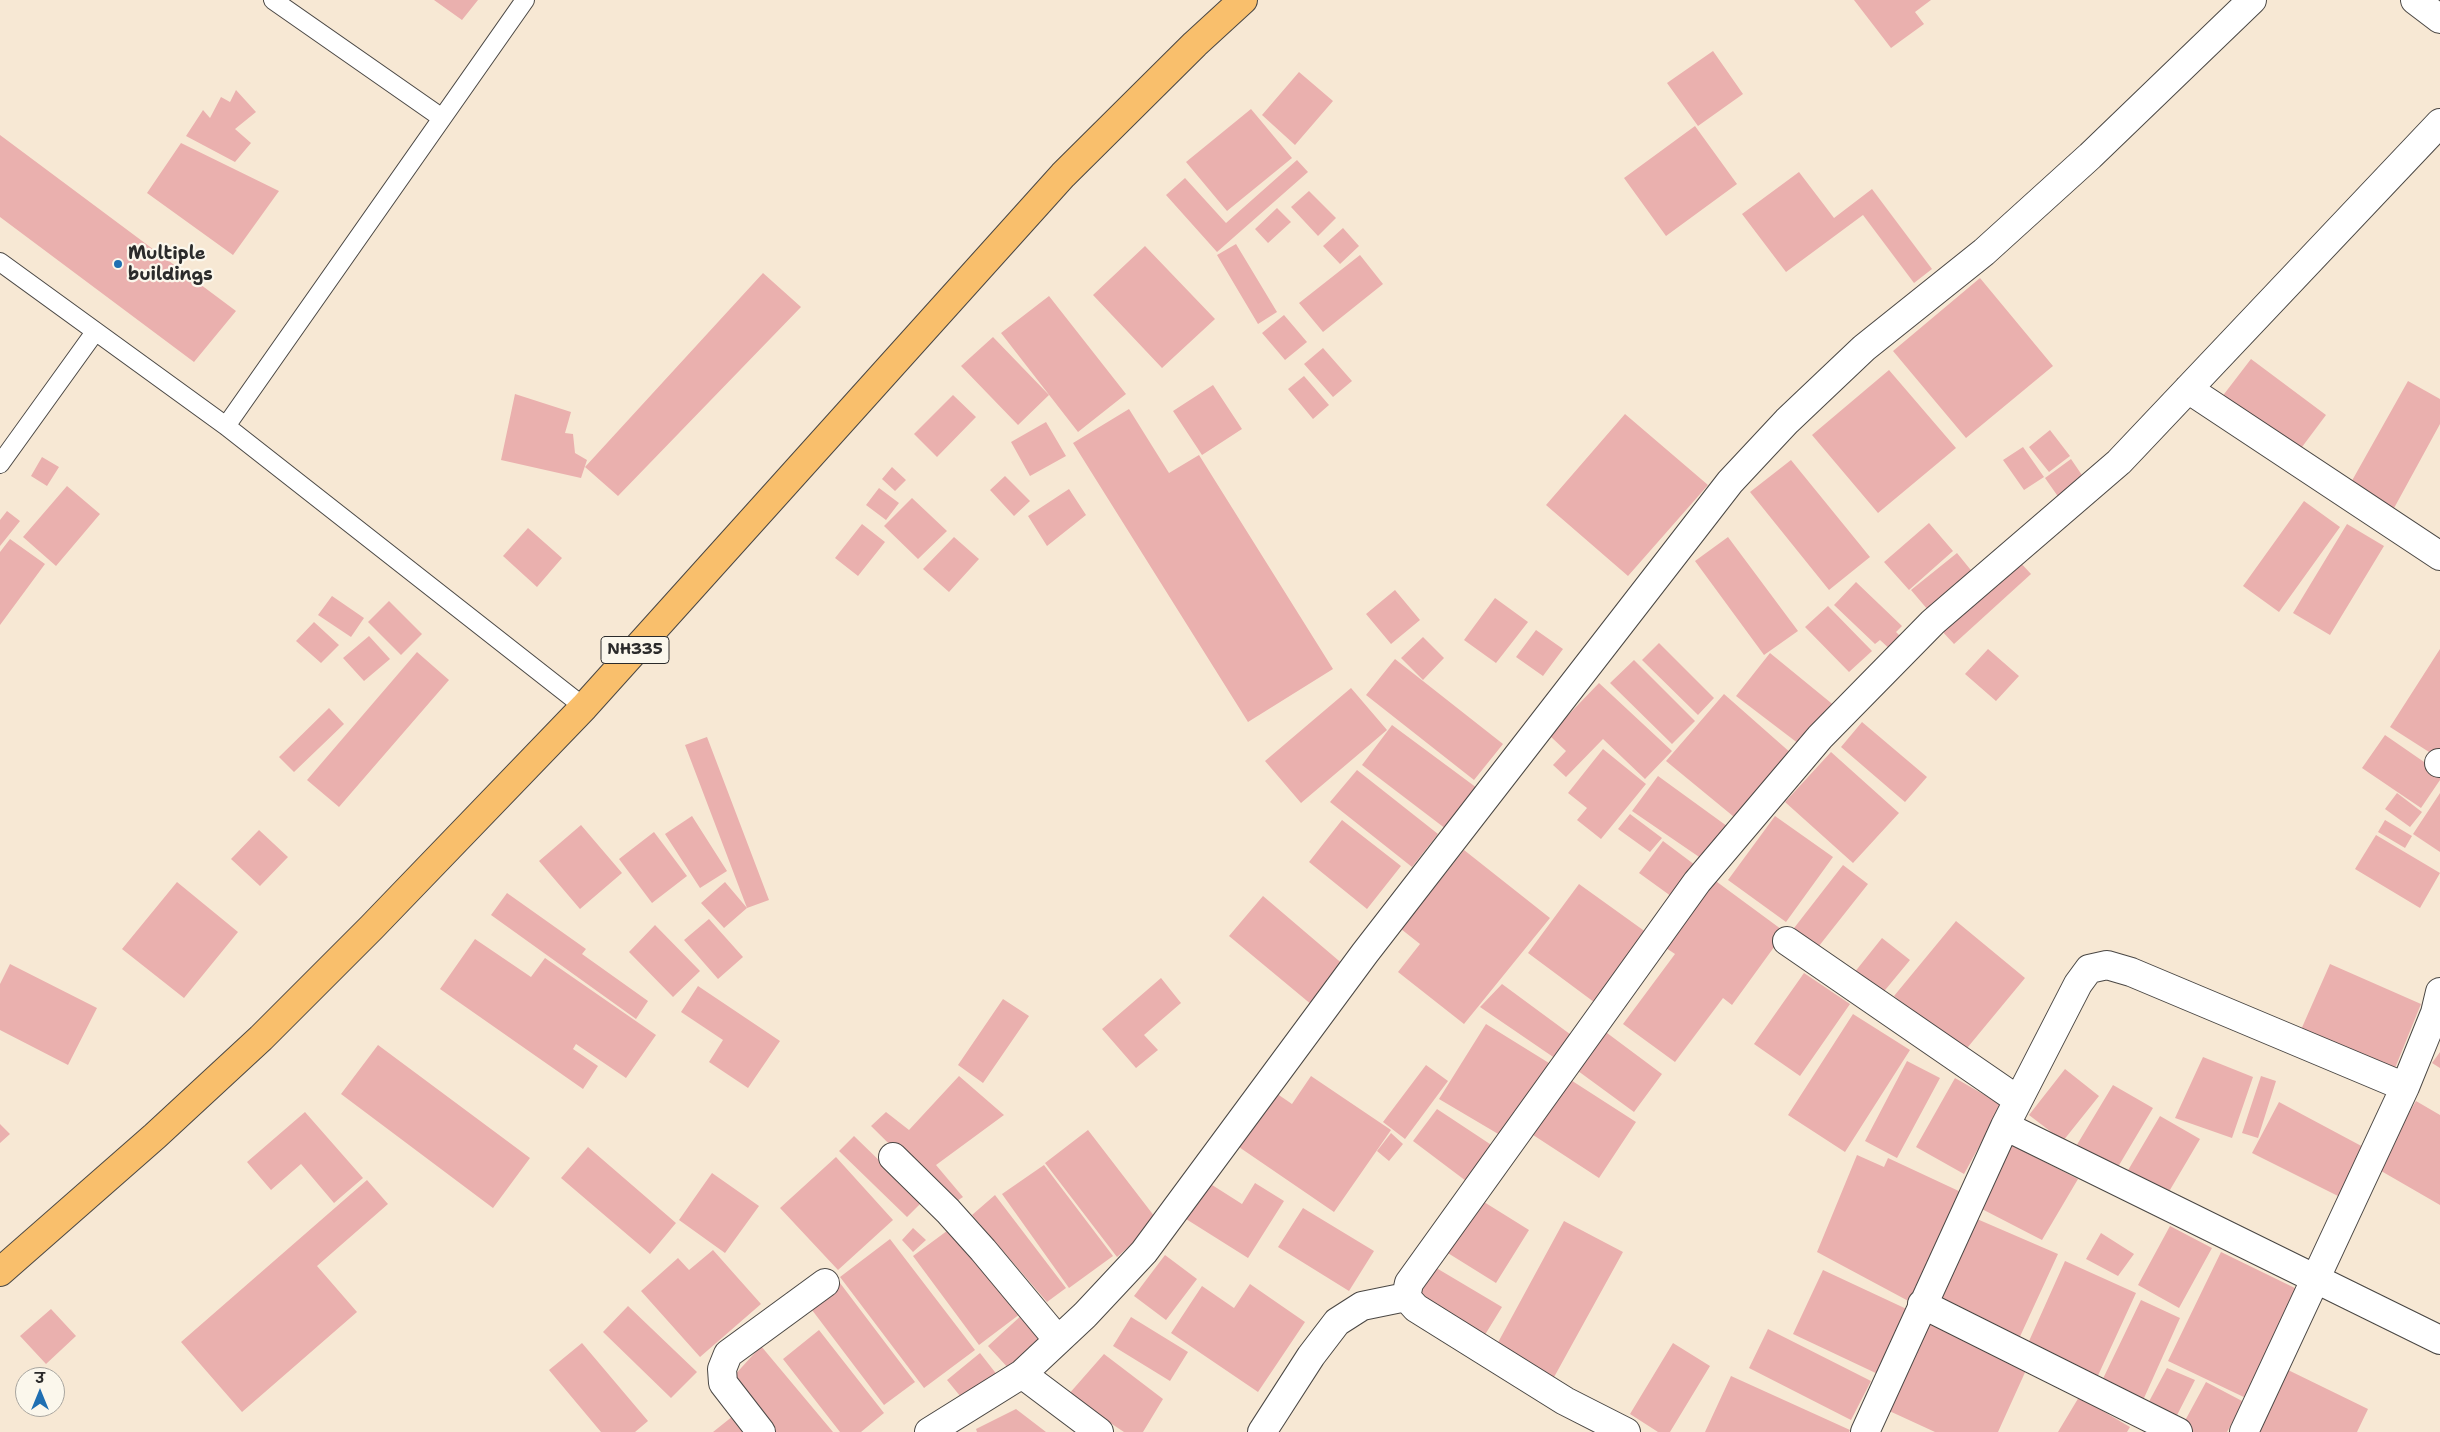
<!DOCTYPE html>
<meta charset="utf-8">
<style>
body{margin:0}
#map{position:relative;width:2440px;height:1432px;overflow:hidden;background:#f7e8d4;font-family:"Shantell Sans","Playpen Sans Deva",sans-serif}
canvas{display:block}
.north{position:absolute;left:15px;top:1367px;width:50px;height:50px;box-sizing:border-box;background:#fbf7ec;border:1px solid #a8a59f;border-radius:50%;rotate:0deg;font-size:14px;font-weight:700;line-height:20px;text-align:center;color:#2b2b2b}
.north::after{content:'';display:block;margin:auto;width:18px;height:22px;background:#1f6fb2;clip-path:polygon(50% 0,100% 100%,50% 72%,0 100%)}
</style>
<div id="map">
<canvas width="2440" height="1432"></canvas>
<div class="north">उ</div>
</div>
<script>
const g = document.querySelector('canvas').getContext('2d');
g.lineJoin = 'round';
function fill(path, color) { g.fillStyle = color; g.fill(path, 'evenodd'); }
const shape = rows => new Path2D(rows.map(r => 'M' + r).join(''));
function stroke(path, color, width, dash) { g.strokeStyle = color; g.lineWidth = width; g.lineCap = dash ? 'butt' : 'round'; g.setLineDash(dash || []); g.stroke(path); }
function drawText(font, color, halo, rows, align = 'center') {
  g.font = font + ' "Shantell Sans",sans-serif'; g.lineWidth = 4.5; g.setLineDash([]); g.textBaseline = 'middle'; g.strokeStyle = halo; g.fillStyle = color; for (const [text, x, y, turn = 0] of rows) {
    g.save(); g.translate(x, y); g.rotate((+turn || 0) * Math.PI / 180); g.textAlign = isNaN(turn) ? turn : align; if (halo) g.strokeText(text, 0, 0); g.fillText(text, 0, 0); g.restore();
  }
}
const building = shape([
 [434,0,478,0,462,20],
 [1854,0,1931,0,1915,12,1924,24,1891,48],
 [1713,51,1743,94,1698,126,1667,83],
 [1299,72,1333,101,1295,145,1262,115],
 [236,90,256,112,235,129,251,143,235,162,186,136,203,110,210,118,221,97,230,102],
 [1251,109,1292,158,1227,211,1186,162],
 [1695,126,1737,184,1666,236,1624,178],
 [0,135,236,311,194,362,0,217],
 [181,143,279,191,233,255,147,193],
 [1297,160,1308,172,1217,252,1166,195,1185,178,1226,223],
 [1799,172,1834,218,1872,189,1932,269,1914,283,1863,215,1786,272,1742,214],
 [1309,191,1336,218,1318,236,1291,207],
 [1277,208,1291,222,1268,243,1255,229],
 [1343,228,1359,246,1340,264,1323,246],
 [1236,244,1277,312,1258,324,1217,255],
 [1145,246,1215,319,1162,368,1093,295],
 [1360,255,1383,284,1323,332,1299,303],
 [763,273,801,307,618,496,585,467],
 [1980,278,2053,366,1966,438,1893,351],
 [1049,296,1126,394,1078,432,1001,333],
 [1284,315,1307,342,1285,360,1262,333],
 [993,337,1049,395,1018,425,961,366],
 [1323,348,1352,381,1333,397,1304,364],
 [2251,359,2326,415,2293,459,2218,402],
 [1889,370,1956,448,1878,513,1812,435],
 [1304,376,1329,405,1313,419,1288,389],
 [2408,381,2440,399,2440,424,2393,510,2349,486],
 [1213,385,1242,429,1202,455,1173,411],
 [515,394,571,412,565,433,573,434,575,453,587,460,581,478,501,460],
 [953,395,976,417,937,457,914,434],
 [1129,409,1169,473,1199,455,1333,669,1248,722,1073,443],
 [1625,414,1708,485,1628,576,1546,505],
 [1046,422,1066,456,1030,476,1011,442],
 [2050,430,2070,456,2049,472,2029,447],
 [2023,447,2044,477,2024,490,2003,460],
 [42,457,59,467,47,486,31,476],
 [2071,459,2088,484,2064,505,2045,478],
 [1791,460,1870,557,1829,590,1750,492],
 [892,467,906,480,895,491,882,479],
 [1005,476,1030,501,1014,516,990,490],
 [67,486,100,514,56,566,23,537],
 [879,488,899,503,886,520,866,505],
 [1069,489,1086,515,1047,546,1028,516],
 [912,498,947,531,918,559,884,526],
 [2304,501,2340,527,2279,612,2243,586],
 [7,511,20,521,0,546,0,520],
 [1929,523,1953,551,1909,590,1884,562],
 [862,524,885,542,858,576,835,558],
 [2347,524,2384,546,2330,635,2293,613],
 [528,528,562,558,537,587,503,556],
 [954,537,979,559,949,592,923,569],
 [1728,537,1798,631,1764,655,1695,561],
 [10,539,45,564,0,625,0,552],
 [1957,553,1974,574,1928,610,1911,590],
 [2018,560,2031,574,1954,644,1940,629],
 [1856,582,1902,626,1896,632,1904,640,1893,652,1880,640,1875,644,1834,605],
 [1395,590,1420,620,1391,644,1366,614],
 [332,596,364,618,351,637,318,615],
 [1495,598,1528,622,1496,663,1464,640],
 [389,601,422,634,401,655,368,622],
 [1828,606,1872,651,1849,672,1805,627],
 [314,622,339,645,321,663,296,641],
 [1536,630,1563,649,1543,676,1516,657],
 [369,636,390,659,364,681,343,658],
 [1423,637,1444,658,1423,680,1401,658],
 [1659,643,1714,698,1698,715,1642,660],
 [1988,649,2019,676,1996,701,1965,674],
 [2440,649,2440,759,2390,727],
 [417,652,449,680,339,807,307,780],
 [1770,653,1836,707,1799,744,1736,696],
 [1395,659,1503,744,1474,780,1366,695],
 [1634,660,1695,721,1672,744,1610,683],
 [1599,683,1672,751,1645,779,1603,739,1566,777,1553,765,1566,751,1549,735],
 [1351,688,1387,730,1301,803,1265,761],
 [1724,694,1792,754,1739,821,1666,761],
 [329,708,344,724,294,772,279,757],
 [1862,722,1927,777,1905,802,1841,747],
 [1392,725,1477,788,1446,829,1362,765],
 [2385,735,2440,773,2440,780,2421,808,2362,768],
 [707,737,769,900,747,908,685,745],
 [1603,749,1646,784,1601,839,1577,820,1587,808,1568,793],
 [1831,752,1899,813,1853,863,1785,802],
 [1357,770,1438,834,1412,867,1330,802],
 [1658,776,1731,829,1705,861,1632,811],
 [2397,793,2422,812,2410,827,2385,809],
 [2440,793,2440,852,2413,834],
 [1630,814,1662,838,1650,852,1618,829],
 [692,816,727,871,700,888,665,834],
 [1775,816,1833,857,1786,922,1728,880],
 [1342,820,1401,866,1367,909,1309,862],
 [2385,820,2412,836,2405,848,2378,832],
 [581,825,622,873,580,909,539,861],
 [259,830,288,857,260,886,231,859],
 [654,832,687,876,652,903,619,859],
 [2376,835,2440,873,2420,908,2355,869],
 [1663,841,1699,868,1675,899,1639,873],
 [1464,850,1550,918,1464,1024,1398,972,1420,944,1401,929],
 [1843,865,1868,884,1815,951,1791,932],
 [1713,879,1785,932,1732,1005,1723,998,1675,1062,1623,1024,1675,954,1663,946],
 [177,882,238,932,184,998,122,949],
 [725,882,747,908,724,928,701,903],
 [1579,884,1650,935,1598,1005,1528,953],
 [507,893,586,949,582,954,648,1001,636,1019,491,915],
 [1263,896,1345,966,1312,1005,1229,936],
 [709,919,743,957,718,979,684,940],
 [1956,921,2025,978,1963,1053,1894,996],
 [655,925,700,971,673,997,629,952],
 [1882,938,1910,960,1881,995,1854,973],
 [475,939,531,977,545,958,656,1035,626,1078,576,1044,573,1049,598,1066,583,1089,440,989],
 [10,964,97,1008,68,1065,0,1030,0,984],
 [2330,964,2421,1004,2391,1078,2296,1041],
 [1804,973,1850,1004,1800,1076,1754,1044],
 [1161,978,1181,1003,1144,1035,1158,1050,1136,1068,1102,1029],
 [1502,984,1578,1040,1562,1063,1480,1007],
 [698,986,780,1041,748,1088,709,1062,723,1040,681,1012],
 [1003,999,1029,1016,983,1083,958,1065],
 [1853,1014,1910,1050,1845,1152,1788,1115],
 [1486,1024,1557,1068,1505,1138,1439,1099],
 [1603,1030,1662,1074,1634,1112,1574,1068],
 [378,1045,530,1158,493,1208,341,1094],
 [2440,1052,2440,1068,2432,1063],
 [2203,1057,2253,1077,2232,1138,2175,1118],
 [1907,1061,1940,1078,1897,1158,1865,1141],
 [1426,1065,1448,1081,1405,1139,1383,1122],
 [2065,1069,2099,1096,2063,1141,2029,1115],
 [1563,1075,1636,1122,1599,1178,1527,1131],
 [959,1076,1004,1115,936,1165,963,1197,951,1205,871,1126,886,1112,909,1130],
 [1311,1076,1391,1130,1334,1212,1236,1145,1273,1091,1292,1104],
 [2261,1076,2276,1081,2258,1138,2242,1133],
 [1955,1078,2002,1105,1964,1174,1916,1147],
 [2113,1085,2153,1108,2115,1172,2075,1148],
 [2416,1101,2440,1115,2440,1205,2376,1168],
 [2279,1102,2367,1149,2344,1199,2252,1153],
 [1437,1109,1496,1148,1470,1184,1413,1141],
 [305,1112,363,1178,334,1203,301,1164,271,1190,247,1162],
 [2160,1116,2200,1139,2167,1195,2127,1172],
 [0,1124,10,1134,0,1143],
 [1088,1130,1158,1221,1117,1257,1045,1163],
 [1391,1133,1403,1144,1389,1161,1377,1151],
 [854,1136,922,1202,907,1217,839,1151],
 [2006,1142,2078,1179,2042,1240,1978,1207],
 [588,1147,676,1223,650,1254,561,1178],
 [1857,1155,1884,1167,1888,1158,1963,1193,1914,1304,1817,1252],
 [836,1157,893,1220,838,1270,780,1208],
 [1044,1165,1113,1256,1069,1288,1002,1194],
 [712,1173,759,1206,725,1253,679,1220],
 [367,1180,388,1204,317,1266,357,1312,242,1412,181,1342],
 [1209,1183,1242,1204,1255,1183,1284,1201,1248,1258,1186,1219],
 [995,1195,1066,1288,1047,1302,972,1215],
 [1476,1197,1529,1230,1496,1283,1443,1250],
 [1303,1208,1374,1251,1349,1291,1278,1247],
 [1977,1219,2058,1254,2017,1343,1939,1302],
 [1564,1221,1623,1252,1553,1379,1495,1348],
 [955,1225,1020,1314,979,1345,913,1256],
 [2170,1226,2212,1248,2179,1308,2138,1285],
 [913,1228,926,1240,913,1252,902,1240],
 [2101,1233,2134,1254,2118,1276,2086,1259],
 [890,1239,975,1350,924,1388,840,1277],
 [713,1250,761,1304,700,1357,641,1291,678,1258,689,1270],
 [2221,1252,2301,1291,2250,1400,2168,1361],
 [1165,1255,1197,1279,1166,1320,1134,1296],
 [2065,1261,2136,1293,2095,1382,2025,1350],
 [1433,1266,1502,1307,1483,1338,1414,1297],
 [1823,1270,1913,1312,1882,1376,1793,1334],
 [840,1283,915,1382,884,1405,809,1306],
 [1250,1284,1305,1322,1258,1392,1171,1333,1202,1286,1234,1308],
 [2141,1300,2180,1318,2140,1407,2098,1389],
 [628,1306,697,1372,671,1398,603,1332],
 [51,1309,76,1336,46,1364,20,1336],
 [1024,1313,1046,1337,1010,1370,988,1346],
 [1131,1317,1188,1352,1170,1381,1113,1346],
 [1925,1322,2027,1368,1998,1432,1935,1432,1885,1409],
 [1768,1329,1871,1381,1851,1420,1749,1368],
 [819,1330,884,1413,861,1432,840,1432,783,1359],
 [582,1343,648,1421,635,1432,601,1432,549,1370],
 [1673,1343,1710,1366,1670,1432,1658,1432,1630,1414],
 [761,1346,833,1432,773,1432,732,1378],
 [980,1353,998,1376,965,1402,947,1380],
 [1104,1354,1163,1399,1143,1432,1124,1432,1068,1395],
 [2167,1368,2195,1380,2173,1423,2145,1409],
 [2286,1369,2368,1409,2357,1432,2255,1432],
 [1731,1376,1850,1430,1849,1432,1705,1432],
 [2206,1382,2244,1402,2227,1432,2191,1432,2181,1428],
 [2079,1397,2130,1427,2127,1432,2058,1432],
 [1016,1409,1046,1432,977,1432,976,1429],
 [733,1416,745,1432,713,1432]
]);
const lane = shape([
 [273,0,442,118],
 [0,262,226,426,584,707],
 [226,426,525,0],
 [0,464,95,332]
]);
const street = shape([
 [2415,0,2440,19],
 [2188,389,2440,556],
 [2439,763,2440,763],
 [1787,941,2018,1100],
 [2005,1126,2440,1340],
 [893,1157,948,1211,983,1250,1058,1340],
 [1922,1304,2178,1432],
 [1022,1374,1099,1432],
 [761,1432,723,1383,722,1369,728,1354,825,1283],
 [929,1432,1022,1374,1085,1315,1144,1252,1365,953,1730,482,1787,421,1864,348,1984,252,2090,156,2252,0],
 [1262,1432,1311,1356,1337,1322,1362,1306,1406,1297],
 [1626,1432,1565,1401,1416,1308,1406,1297,1409,1283,1697,882,1820,737,1933,622,2119,462,2440,123],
 [1865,1432,2005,1126,2078,984,2089,969,2107,965,2131,972,2405,1087],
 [2244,1432,2405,1087,2435,1013,2440,992]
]);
const highway = shape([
 [0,1272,155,1136,261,1038,372,927,584,707,1063,175,1195,44,1243,0]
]);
const markers = [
 [118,264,5,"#1f6fb2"]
];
const shields = [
 [635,650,68]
];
const shieldNames = [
 ["NH335",635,650]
];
const poiNames = [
 ["Multiple",128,254],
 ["buildings",128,275]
];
fill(building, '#eab0ae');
stroke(lane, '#4a4744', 20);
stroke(street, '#4a4744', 30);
stroke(highway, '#4a4744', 30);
stroke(lane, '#fff', 18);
stroke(street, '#fff', 28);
stroke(highway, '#f9bf6c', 28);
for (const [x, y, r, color] of markers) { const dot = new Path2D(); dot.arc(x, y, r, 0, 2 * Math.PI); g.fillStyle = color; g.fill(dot); stroke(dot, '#fbf7ec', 2); }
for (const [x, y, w] of shields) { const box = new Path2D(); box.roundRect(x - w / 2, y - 13.5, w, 27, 4); g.fillStyle = '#fbf7ec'; g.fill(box); stroke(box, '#2b2b2b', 1); }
drawText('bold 16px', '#2b2b2b', null, shieldNames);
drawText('bold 18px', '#2b2b2b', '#fbf7ec', poiNames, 'left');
</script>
